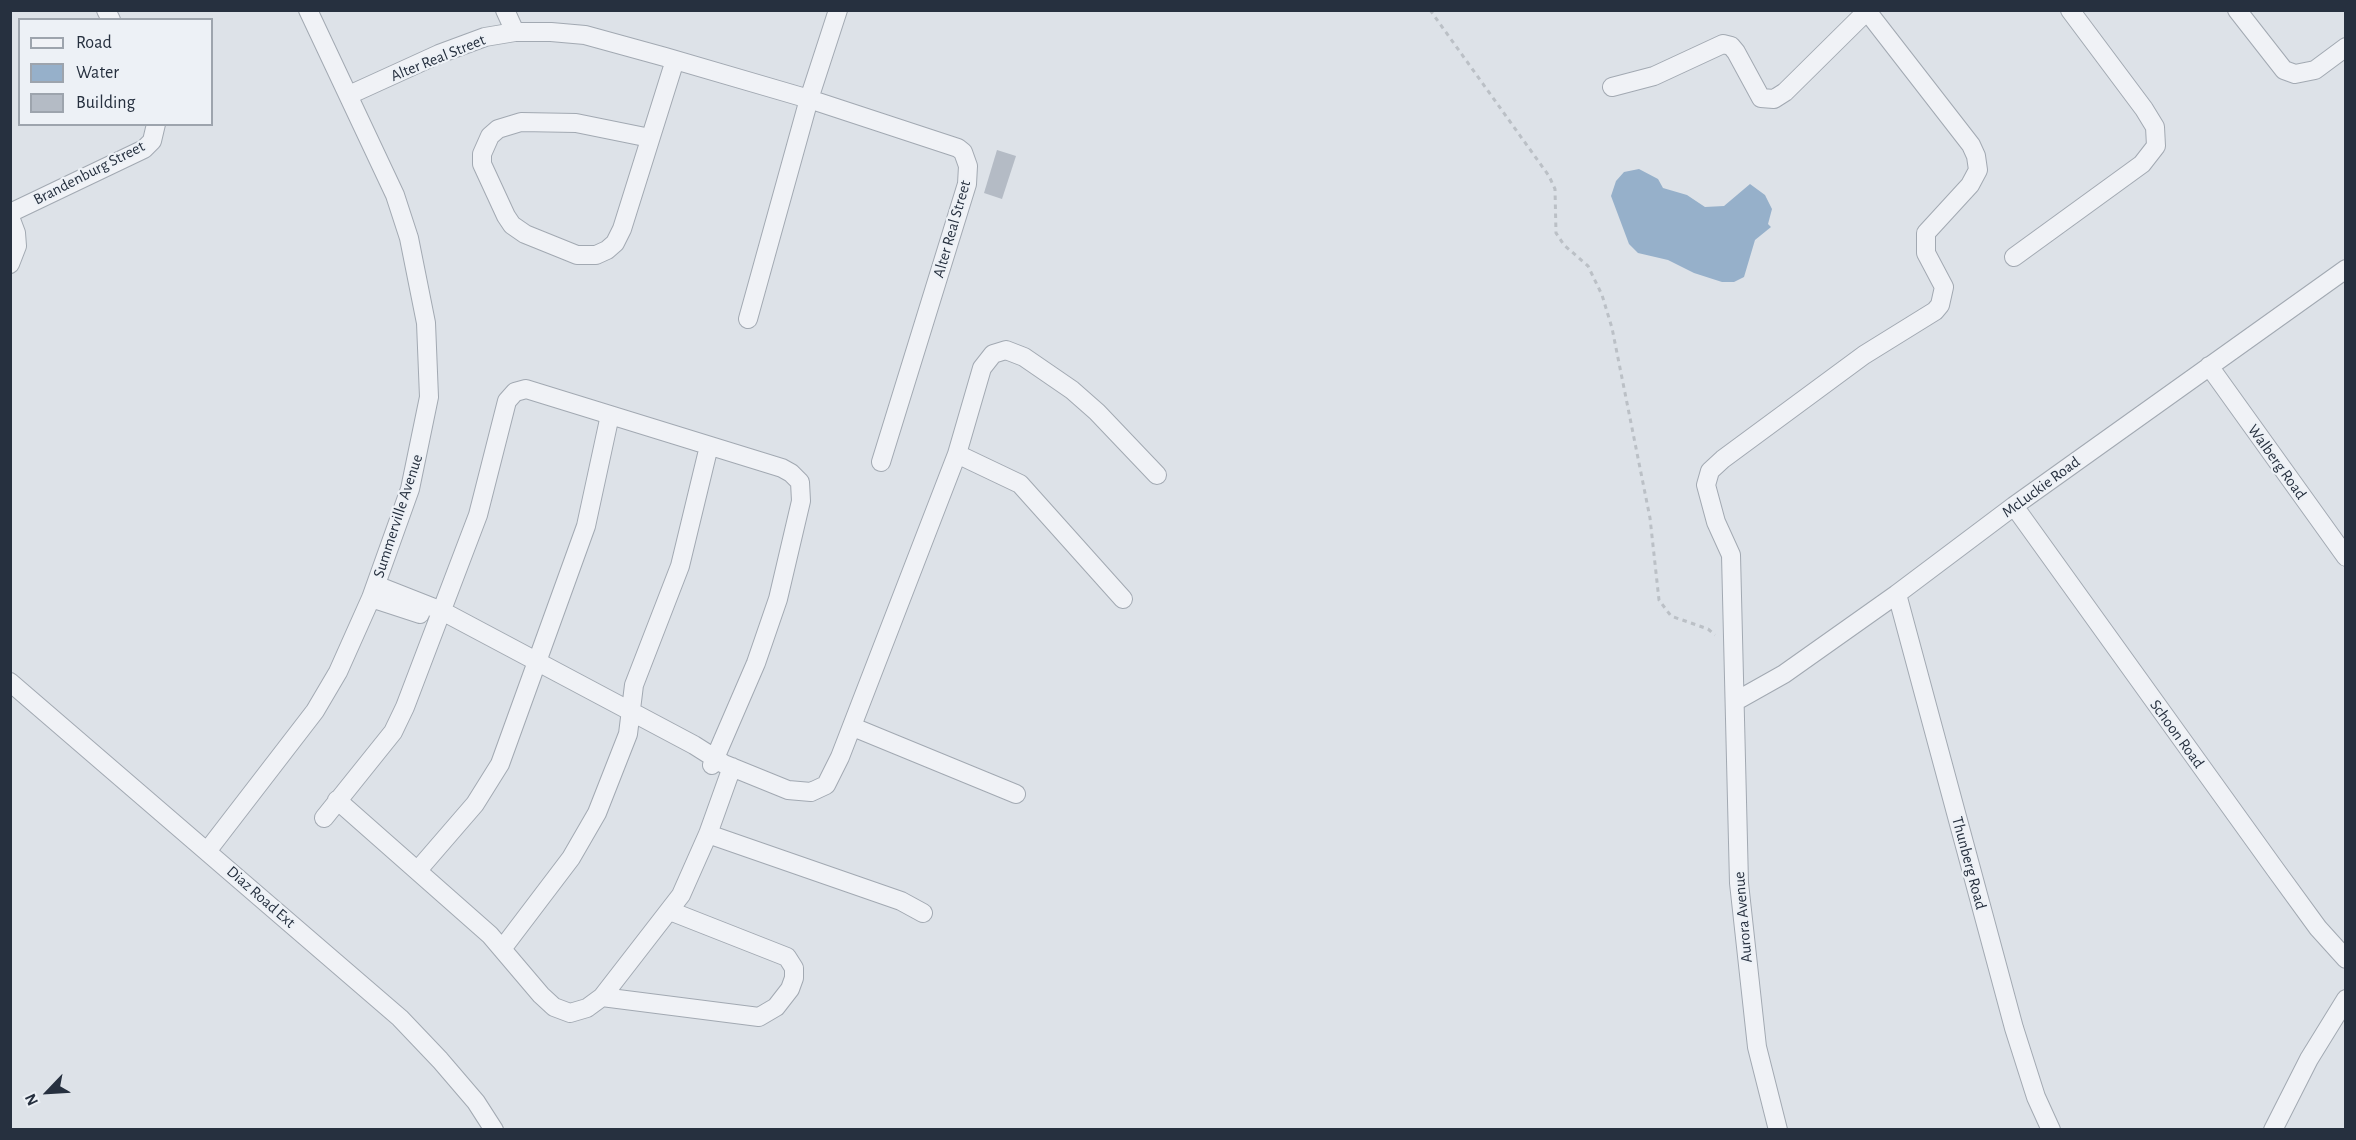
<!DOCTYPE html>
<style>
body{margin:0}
#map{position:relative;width:2356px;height:1140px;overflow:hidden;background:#dde2e8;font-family:"Alegreya Sans",sans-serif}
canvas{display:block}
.frame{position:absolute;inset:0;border:12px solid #26303f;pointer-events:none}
.legend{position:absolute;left:18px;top:18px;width:195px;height:108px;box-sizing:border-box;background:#edf1f6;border:2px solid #9da4ad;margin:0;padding:8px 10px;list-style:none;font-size:18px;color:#26303f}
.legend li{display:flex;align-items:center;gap:12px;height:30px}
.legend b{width:30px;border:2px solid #9da4ad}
.north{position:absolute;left:18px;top:1062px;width:60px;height:60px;-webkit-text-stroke:4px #edf1f6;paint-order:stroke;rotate:245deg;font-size:16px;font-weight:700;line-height:24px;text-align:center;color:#26303f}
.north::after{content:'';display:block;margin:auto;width:21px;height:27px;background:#26303f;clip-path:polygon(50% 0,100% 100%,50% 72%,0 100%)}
</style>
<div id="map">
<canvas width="2356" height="1140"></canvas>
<div class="frame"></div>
<ul class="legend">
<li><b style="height:8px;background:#f0f2f6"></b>Road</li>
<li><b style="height:16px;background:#96b0ca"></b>Water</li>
<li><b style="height:16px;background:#b4bbc5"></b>Building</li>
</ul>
<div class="north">N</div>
</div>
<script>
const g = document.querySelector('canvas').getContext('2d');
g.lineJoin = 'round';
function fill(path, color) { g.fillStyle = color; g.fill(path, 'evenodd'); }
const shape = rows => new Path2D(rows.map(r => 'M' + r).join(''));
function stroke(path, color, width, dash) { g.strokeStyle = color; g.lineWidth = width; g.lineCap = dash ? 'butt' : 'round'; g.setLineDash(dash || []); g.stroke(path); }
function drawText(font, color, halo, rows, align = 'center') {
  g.font = font + ' "Alegreya Sans",sans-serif'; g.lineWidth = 4.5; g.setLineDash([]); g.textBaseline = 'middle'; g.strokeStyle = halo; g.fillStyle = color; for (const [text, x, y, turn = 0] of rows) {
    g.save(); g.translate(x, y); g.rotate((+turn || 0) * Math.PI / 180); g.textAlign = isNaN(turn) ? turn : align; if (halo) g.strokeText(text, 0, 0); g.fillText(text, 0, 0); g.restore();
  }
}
const water = shape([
 [1639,169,1658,179,1663,188,1687,195,1705,207,1724,206,1750,184,1765,195,1772,209,1768,224,1771,227,1755,240,1744,277,1734,282,1722,282,1694,273,1668,260,1638,253,1629,244,1611,196,1616,181,1624,172]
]);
const building = shape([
 [997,150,1016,156,1002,199,984,193]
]);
const path = shape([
 [1430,10,1549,176,1555,189,1556,233,1564,245,1588,266,1602,295,1612,328,1650,518,1659,600,1671,616,1708,629,1715,635]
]);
const minor = shape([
 [106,10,111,20],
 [505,10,515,32],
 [2237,10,2284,70,2295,74,2315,70,2346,47],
 [1612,87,1654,76,1723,44,1731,46,1736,52,1761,98,1774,99,1785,92,1868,10],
 [349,95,439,54,485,37,515,32,551,32,585,35,665,57,809,99,958,148,963,152,968,166,967,184,881,462],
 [650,138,576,123,521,122,498,129,490,136,482,154,482,164,506,216,512,225,525,234,577,255,596,255,607,250,615,243,622,229,675,60],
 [10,213,144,149,152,141,156,124],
 [10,217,16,233,17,246,10,264],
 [2014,257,2142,164,2156,146,2155,127,2144,109,2070,10],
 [748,319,809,99,838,10],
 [2209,366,2346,557],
 [957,454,1020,484,1123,599],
 [2014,506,2275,869,2318,928,2346,959],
 [376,585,442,611,694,745,724,764,788,790,811,792,826,785,840,757,957,454,982,368,993,354,1006,350,1024,357,1072,390,1097,412,1157,475],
 [1897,594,2014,1028,2036,1097,2051,1130],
 [371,598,420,614],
 [10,682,400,1018,440,1060,476,1102,494,1130],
 [1736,701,1784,674,1897,594,2014,506,2346,269],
 [853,727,1016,794],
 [337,800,490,935,541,995,554,1007,570,1013,587,1008,602,997,681,895,708,834,732,767],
 [324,818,393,732,405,707,478,515,507,401,515,392,526,389,782,468,791,473,800,482,801,501,778,599,756,663,712,765],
 [708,834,901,901,923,913],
 [208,850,315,711,338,672,371,598,410,489,429,397,426,323,409,238,395,195,308,10],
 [418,870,475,804,500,764,586,526,610,415],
 [502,949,571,858,597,813,628,734,634,685,680,566,709,446],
 [602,997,759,1017,776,1007,790,989,794,978,794,968,787,957,670,911],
 [1778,1130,1757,1047,1739,883,1731,555,1716,522,1706,485,1710,471,1723,459,1864,355,1935,311,1940,305,1944,287,1926,253,1926,233,1970,185,1978,170,1976,156,1971,145,1867,11],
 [2273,1130,2309,1059,2346,999]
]);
const streetNames = [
 ["Alter Real Street",438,58,-22],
 ["Brandenburg Street",89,173,-27],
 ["Alter Real Street",952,229,-74],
 ["Walberg Road",2277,462,54],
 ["McLuckie Road",2041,487,-36],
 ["Summerville Avenue",398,516,-72],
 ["Schoon Road",2177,734,54],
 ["Thunberg Road",1969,863,75],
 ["Diaz Road Ext",261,897,41],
 ["Aurora Avenue",1743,917,-95]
];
fill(water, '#96b0ca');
fill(building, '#b4bbc5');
stroke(minor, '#a2a9b2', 20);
stroke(path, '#bbc0c6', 3, [4.5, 4.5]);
stroke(minor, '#f0f2f6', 18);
drawText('16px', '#26303f', '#edf1f6', streetNames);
</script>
